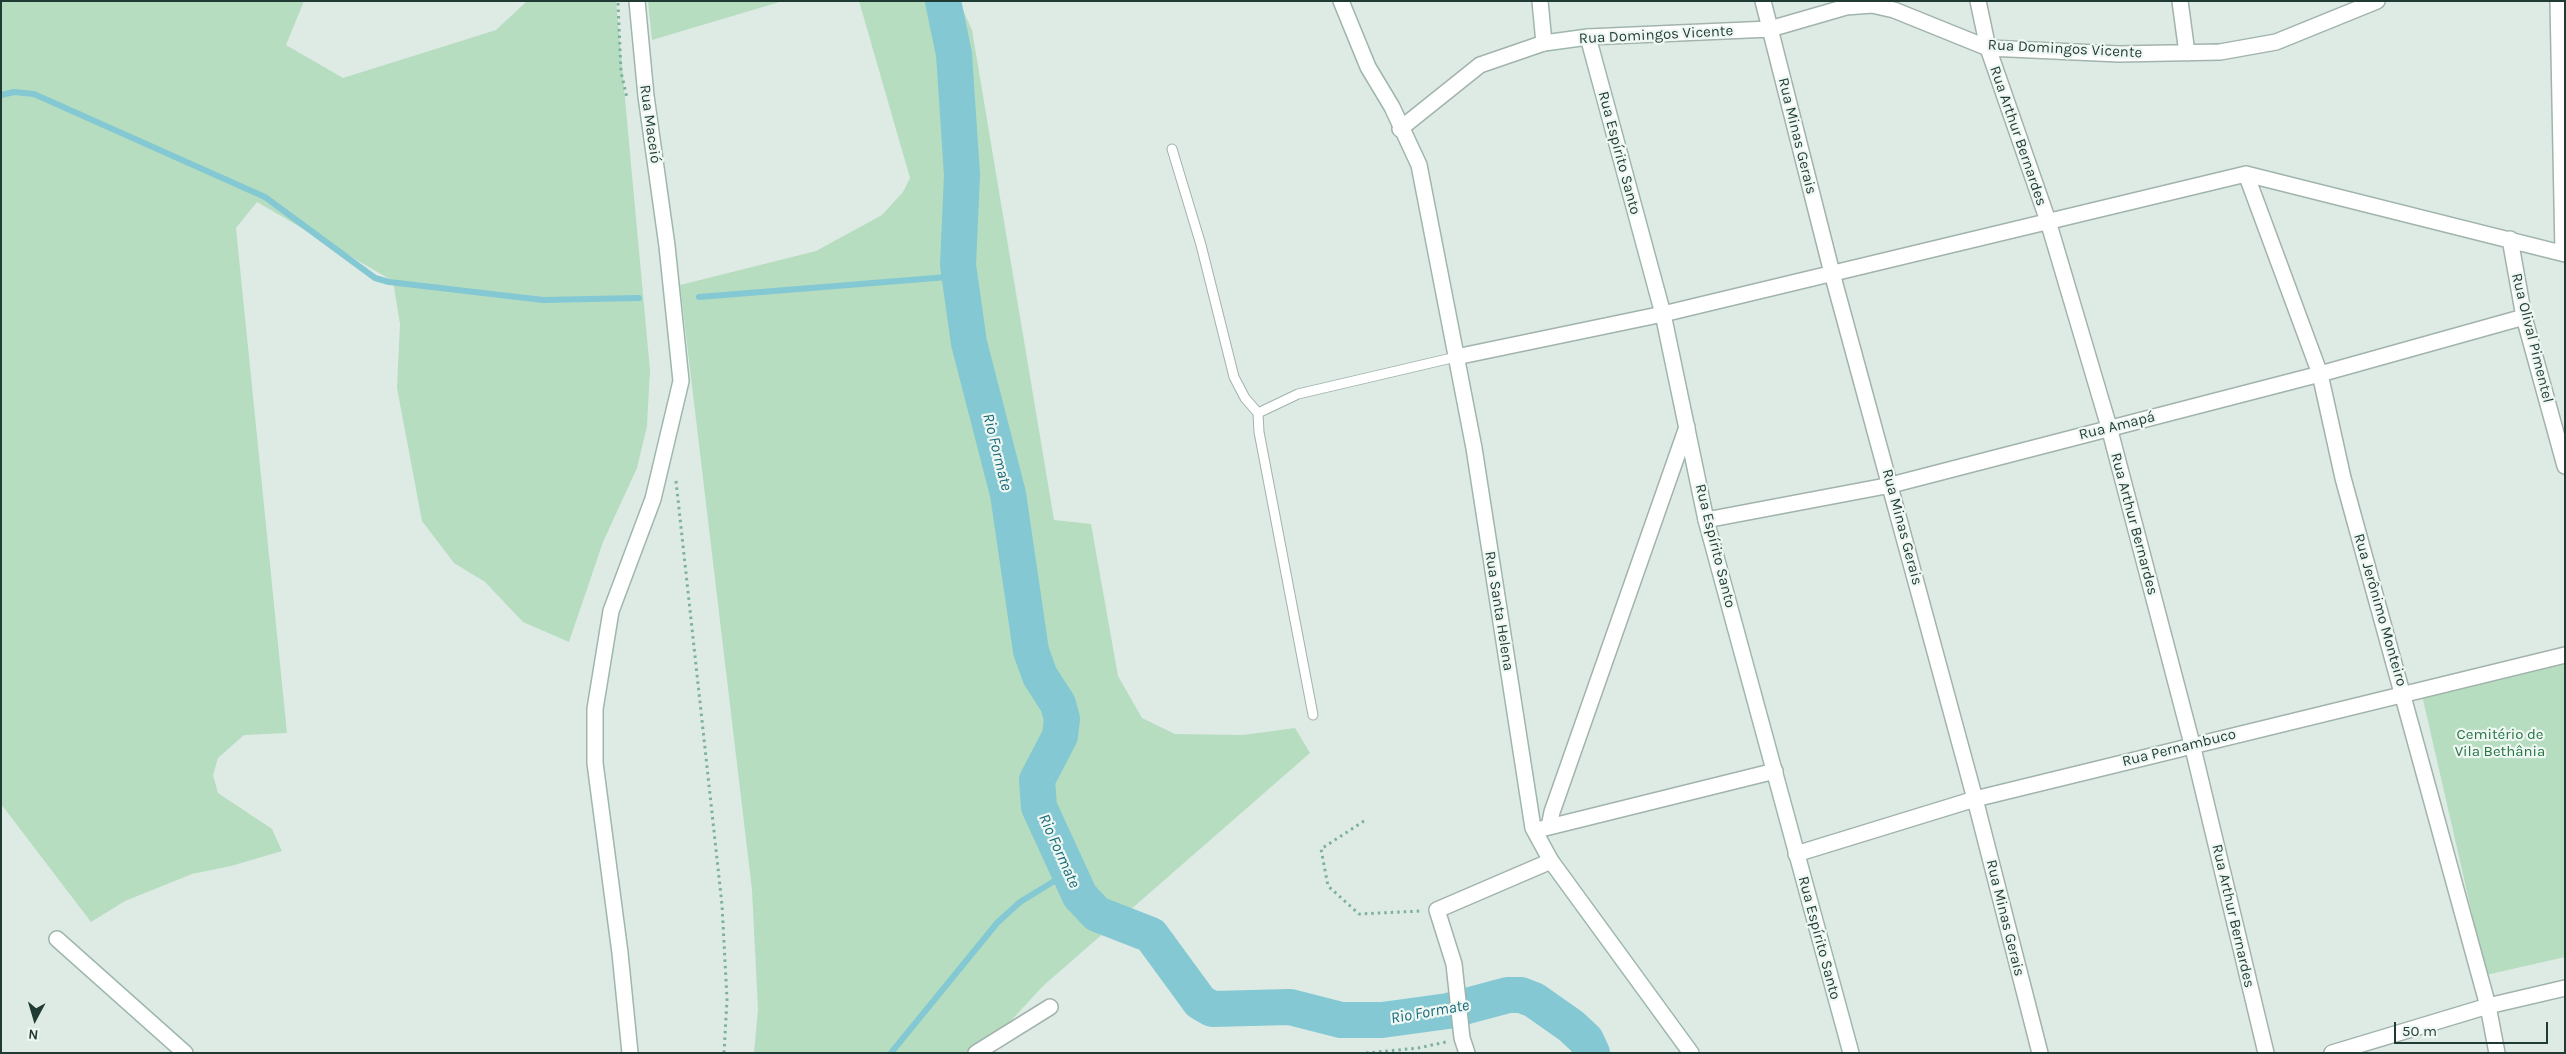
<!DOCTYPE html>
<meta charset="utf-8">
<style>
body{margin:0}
#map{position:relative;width:2566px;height:1054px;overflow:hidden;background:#deebe5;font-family:Karla,sans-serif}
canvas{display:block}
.frame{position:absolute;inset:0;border:2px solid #1f3b33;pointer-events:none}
.north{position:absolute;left:10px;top:994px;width:50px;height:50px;-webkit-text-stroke:4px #eff7f3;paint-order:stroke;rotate:186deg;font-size:14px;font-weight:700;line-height:20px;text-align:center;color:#1f3b33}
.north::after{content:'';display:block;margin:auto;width:18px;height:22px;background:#1f3b33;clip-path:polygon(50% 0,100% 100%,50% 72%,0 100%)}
.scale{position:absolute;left:2394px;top:1022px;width:154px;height:22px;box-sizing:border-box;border:2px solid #1f3b33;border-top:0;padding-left:6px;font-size:15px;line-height:18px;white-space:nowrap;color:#1f3b33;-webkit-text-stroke:4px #eff7f3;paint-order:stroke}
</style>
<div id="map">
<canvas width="2566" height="1054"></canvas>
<div class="frame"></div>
<div class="north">N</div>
<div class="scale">50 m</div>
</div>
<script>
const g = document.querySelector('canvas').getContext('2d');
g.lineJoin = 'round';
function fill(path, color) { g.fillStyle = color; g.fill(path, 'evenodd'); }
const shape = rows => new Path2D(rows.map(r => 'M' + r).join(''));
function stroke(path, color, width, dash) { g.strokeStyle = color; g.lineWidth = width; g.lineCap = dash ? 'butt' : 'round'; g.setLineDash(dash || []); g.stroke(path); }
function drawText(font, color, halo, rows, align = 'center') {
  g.font = font + ' Karla,sans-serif'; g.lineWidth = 4.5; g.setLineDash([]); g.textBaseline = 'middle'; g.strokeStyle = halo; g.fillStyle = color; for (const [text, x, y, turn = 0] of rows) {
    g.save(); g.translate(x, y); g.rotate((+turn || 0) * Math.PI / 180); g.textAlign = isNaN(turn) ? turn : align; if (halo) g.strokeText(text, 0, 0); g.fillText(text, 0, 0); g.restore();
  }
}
const green = shape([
 [1,1,304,1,286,45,343,78,496,30,527,1,616,1,650,370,647,426,637,468,603,542,569,642,523,622,485,582,454,563,422,521,397,388,400,324,393,281,257,202,236,228,287,733,244,735,218,758,213,775,218,793,272,829,282,851,231,866,192,874,125,901,91,922,1,804],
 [648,1,783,1,652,40],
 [859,1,959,1,972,30,1054,520,1091,524,1118,676,1142,718,1175,734,1243,735,1295,728,1310,753,1043,986,981,1053,754,1053,758,1009,752,890,680,285,816,251,882,215,903,192,910,178],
 [2565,663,2565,957,2486,975,2422,695]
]);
const stream = shape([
 [1,95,14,92,34,94,265,197,375,278,389,282,543,300,639,298],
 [699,297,960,276],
 [891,1053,997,923,1020,902,1069,872]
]);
const river = shape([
 [943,1,954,54,962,175,958,265,969,343,1008,494,1031,651,1040,676,1058,704,1062,719,1060,736,1037,780,1039,807,1080,896,1097,914,1151,935,1200,1002,1212,1009,1290,1007,1341,1020,1382,1020,1448,1011,1508,995,1521,995,1534,1000,1571,1026,1586,1040,1592,1053]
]);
const path = shape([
 [618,3,621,72,627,98],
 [676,481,722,905,727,999,724,1053],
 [1364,821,1321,849,1328,886,1359,914,1421,911],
 [1366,1053,1418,1048,1446,1042]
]);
const lane = shape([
 [1172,149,1201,245,1234,377,1245,398,1258,413],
 [1313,715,1259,432,1258,413,1298,394,1456,357]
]);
const street = shape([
 [1763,1,1832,273,1975,799,2040,1053],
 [1978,1,1988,48,2048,221,2109,427,2192,744,2266,1053],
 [2180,1,2187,53],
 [2558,1,2563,253],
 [1588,37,1770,29,1846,7,1872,5,1894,10,1988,48,2119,54,2220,52,2276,42,2377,1],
 [1400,129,1480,65,1544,43],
 [2246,174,2320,374,2343,478,2488,1006,2497,1053],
 [2510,239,2524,317,2565,466],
 [1456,357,1663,314,2246,174,2565,254],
 [1706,520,1891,485,2320,374,2524,317],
 [1549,827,1552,812,1687,427],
 [1541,829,1775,771],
 [1796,854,1975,799,2565,655],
 [976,1053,1050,1007],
 [1467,1053,1462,1038,1454,964,1437,910,1551,861],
 [2332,1053,2488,1006,2565,988]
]);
const secondary = shape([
 [1341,1,1368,67,1392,107,1419,165,1474,448,1533,828,1551,861,1691,1053],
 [1540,1,1544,43,1588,37,1663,314,1706,520,1851,1053],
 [57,939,185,1053],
 [630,1053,620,953,595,763,595,709,611,611,653,499,681,381,667,246,646,96,637,1]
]);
const streetNames = [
 ["Rua Domingos Vicente",1656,35,-3],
 ["Rua Domingos Vicente",2065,49,3],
 ["Rua Maceió",650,124,82],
 ["Rua Minas Gerais",1797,136,76],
 ["Rua Arthur Bernardes",2018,136,71],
 ["Rua Espírito Santo",1619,153,75],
 ["Rua Olival Pimentel",2532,338,76],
 ["Rua Amapá",2117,426,-14],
 ["Rua Arthur Bernardes",2134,524,75],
 ["Rua Minas Gerais",1902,527,75],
 ["Rua Espírito Santo",1715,546,76],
 ["Rua Jerônimo Monteiro",2380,610,74],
 ["Rua Santa Helena",1499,611,81],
 ["Rua Pernambuco",2179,748,-14],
 ["Rua Arthur Bernardes",2233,916,77],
 ["Rua Minas Gerais",2005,918,76],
 ["Rua Espírito Santo",1819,938,75]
];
const parkNames = [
 ["Cemitério de",2500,735],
 ["Vila Bethânia",2500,752]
];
const waterNames = [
 ["Rio Formate",997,452,76],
 ["Rio Formate",1059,851,66],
 ["Rio Formate",1430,1012,-10]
];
fill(green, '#b6ddc0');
stroke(stream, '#83c8d3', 6);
stroke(river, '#83c8d3', 36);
stroke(lane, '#a1b3ac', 11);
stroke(street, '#a1b3ac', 18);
stroke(secondary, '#9db7ad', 18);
stroke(path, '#7db09f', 3, [2.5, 4]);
stroke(lane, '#fff', 9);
stroke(street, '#fff', 15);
stroke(secondary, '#fff', 15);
drawText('15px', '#1f3b33', '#eff7f3', streetNames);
drawText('15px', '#277444', '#eff7f3', parkNames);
drawText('italic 16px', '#176a79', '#eff7f3', waterNames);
</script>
